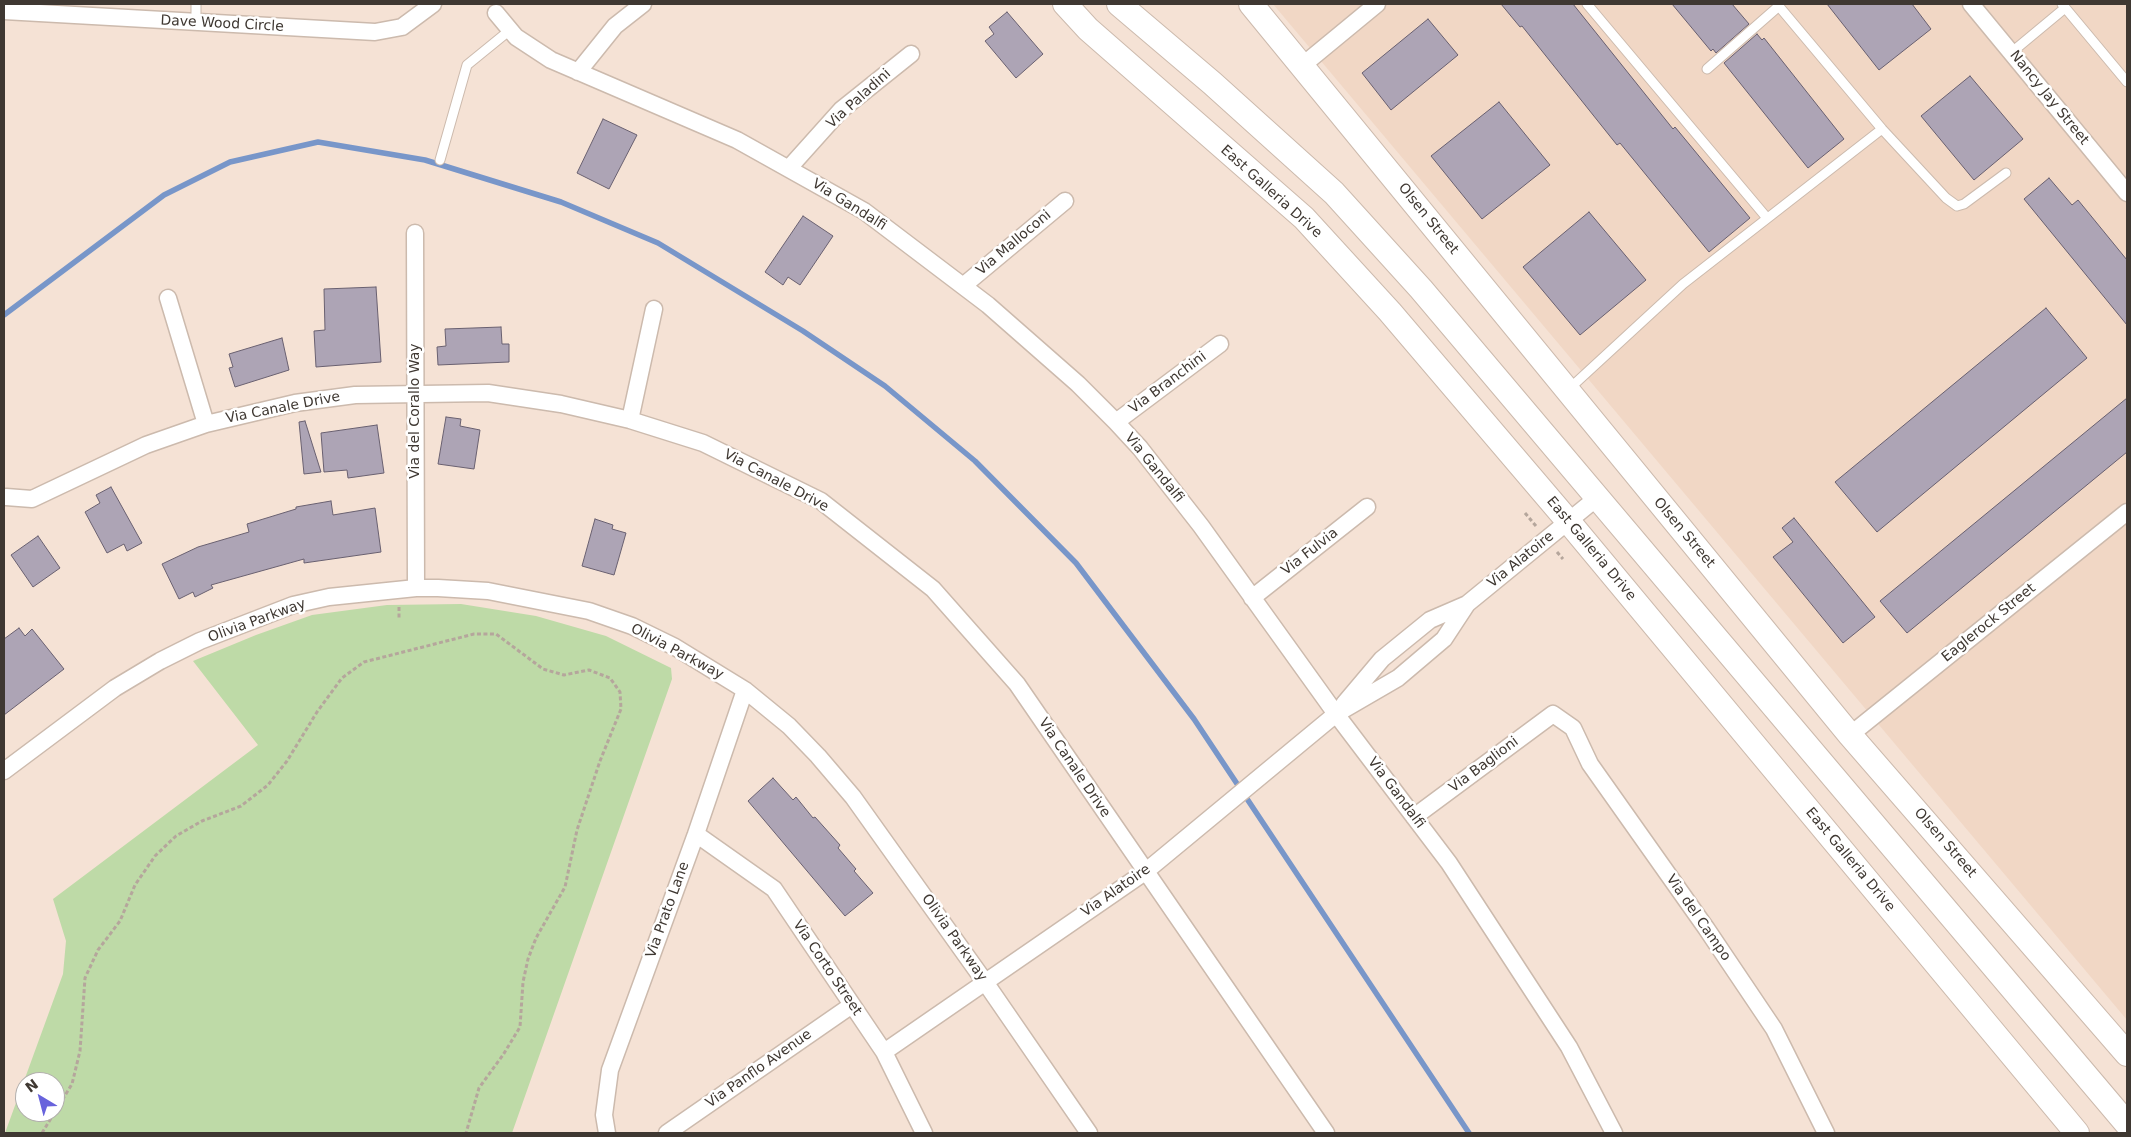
<!DOCTYPE html>
<style>
body{margin:0}
#map{position:relative;width:2131px;height:1137px;overflow:hidden;background:#f5e2d5;font-family:"DejaVu Sans",sans-serif}
canvas{display:block}
.frame{position:absolute;inset:0;border:5px solid #3f3832;pointer-events:none}
.north{position:absolute;left:15px;top:1072px;width:50px;height:50px;box-sizing:border-box;background:#fff;border:1px solid #b2afad;border-radius:50%;rotate:323deg;font-size:14px;font-weight:700;line-height:20px;text-align:center;color:#3f3832}
.north::after{content:'';display:block;margin:auto;width:18px;height:22px;background:#6863dc;clip-path:polygon(50% 0,100% 100%,50% 72%,0 100%)}
</style>
<div id="map">
<canvas width="2131" height="1137"></canvas>
<div class="frame"></div>
<div class="north">N</div>
</div>
<script>
const g = document.querySelector('canvas').getContext('2d');
g.lineJoin = 'round';
function fill(path, color) { g.fillStyle = color; g.fill(path, 'evenodd'); }
const shape = rows => new Path2D(rows.map(r => 'M' + r).join(''));
function stroke(path, color, width, dash) { g.strokeStyle = color; g.lineWidth = width; g.lineCap = dash ? 'butt' : 'round'; g.setLineDash(dash || []); g.stroke(path); }
function drawText(font, color, halo, rows, align = 'center') {
  g.font = font + ' "DejaVu Sans",sans-serif'; g.lineWidth = 5; g.setLineDash([]); g.textBaseline = 'middle'; g.strokeStyle = halo; g.fillStyle = color; for (const [text, x, y, turn = 0] of rows) {
    g.save(); g.translate(x, y); g.rotate((+turn || 0) * Math.PI / 180); g.textAlign = isNaN(turn) ? turn : align; if (halo) g.strokeText(text, 0, 0); g.fillText(text, 0, 0); g.restore();
  }
}
const built = shape([
 [1273,4,2127,4,2127,1020]
]);
const green = shape([
 [461,604,536,616,606,636,671,668,672,679,512,1133,5,1133,63,974,66,941,53,899,258,745,193,661,256,635,312,615,387,605],
 [25,1082,55,1082,55,1112,25,1112]
]);
const stream = shape([
 [4,315,164,195,230,162,318,142,425,160,561,202,658,243,803,331,885,386,975,461,1076,563,1194,719,1469,1133]
]);
const building = shape([
 [1501,4,1573,4,1673,129,1675,127,1750,218,1709,252,1620,143,1617,145,1522,26,1520,27,1501,4],
 [1672,4,1732,4,1749,24,1716,53,1713,49,1711,51,1672,4],
 [1827,4,1912,4,1931,29,1879,70,1827,4],
 [1007,12,1043,54,1016,78,985,41,994,34,989,27,1007,12],
 [1428,19,1458,55,1391,110,1362,73,1428,19],
 [1757,34,1762,40,1764,38,1844,139,1808,168,1724,63,1757,34],
 [1970,76,2023,139,1974,180,1921,116,1970,76],
 [1499,102,1550,165,1482,219,1431,156,1499,102],
 [603,119,637,135,609,189,577,173,603,119],
 [2049,178,2072,205,2078,200,2127,260,2127,325,2024,199,2049,178],
 [1589,212,1646,280,1580,335,1523,267,1589,212],
 [803,216,833,236,800,285,788,277,783,285,765,272,803,216],
 [376,287,381,362,316,367,314,331,325,330,324,289,376,287],
 [2046,308,2087,358,1877,532,1835,482,2046,308],
 [501,327,502,344,509,344,509,362,438,365,437,347,446,346,445,329,501,327],
 [282,338,289,370,235,387,229,368,233,367,229,354,282,338],
 [2127,398,2127,452,1907,633,1880,601,2127,398],
 [446,417,461,419,460,426,480,430,474,469,438,464,446,417],
 [305,421,321,472,304,474,299,422,305,421],
 [377,425,384,473,348,478,347,470,324,472,321,433,377,425],
 [111,487,142,543,127,551,124,544,107,553,85,512,100,503,96,495,111,487],
 [331,501,333,515,375,508,381,552,304,563,304,559,211,585,213,588,195,597,193,592,179,599,162,564,198,547,249,532,247,524,296,509,296,507,331,501],
 [1794,518,1875,617,1843,643,1773,557,1793,542,1782,528,1794,518],
 [595,519,613,525,612,529,626,533,614,575,582,566,595,519],
 [38,536,60,568,33,587,11,555,38,536],
 [19,628,25,636,32,629,64,669,4,715,4,639,19,628],
 [773,778,793,800,796,797,813,818,815,817,840,845,838,848,856,869,854,871,873,893,845,916,748,801,773,778]
]);
const path = shape([
 [1525,513,1536,526],
 [1557,552,1563,559],
 [399,607,399,619],
 [42,1133,72,1084,80,1051,85,978,98,950,120,921,135,885,155,856,176,836,202,821,241,806,268,785,287,761,317,712,342,678,364,662,474,634,496,634,543,669,564,675,589,670,610,678,620,692,621,709,600,761,577,830,565,887,536,938,528,959,523,982,520,1027,503,1055,479,1088,466,1133]
]);
const lane = shape([
 [1587,4,1767,218],
 [1777,4,1882,129,1946,198,1957,206,1964,204,2006,173],
 [2062,4,2127,82],
 [196,22,196,4],
 [2012,52,2065,8],
 [1707,69,1779,6],
 [440,160,467,65,510,30],
 [1569,389,1683,284,1882,129]
]);
const street = shape([
 [1971,4,2127,193],
 [4,11,375,32,402,27,433,4],
 [496,13,516,37,551,60,737,140,864,211,988,305,1078,384,1116,422,1140,448,1201,526,1336,714,1449,863,1569,1047,1614,1133],
 [1303,65,1377,4],
 [578,72,615,26,643,4],
 [789,168,841,110,911,54],
 [415,233,416,588],
 [963,286,1065,201],
 [168,298,206,424],
 [630,420,654,309],
 [1116,422,1220,344],
 [6,497,32,499,146,445,206,424,295,403,355,395,488,393,561,404,630,420,703,443,821,501,933,589,1017,684,1326,1133],
 [1252,598,1367,507],
 [1344,704,1382,659,1430,620,1467,604,1598,497],
 [1850,735,2127,512],
 [4,771,115,688,160,661,200,641,293,605,329,597,416,588,438,588,488,591,589,611,632,626,675,647,745,690,789,726,818,756,853,797,985,982,1089,1133],
 [1414,817,1553,714,1573,728,1590,764,1706,928,1774,1029,1826,1133],
 [696,834,774,889,884,1052,924,1133],
 [884,1052,1145,872,1336,714,1398,678,1444,639,1467,604],
 [607,1133,604,1115,610,1070,696,834,745,690],
 [667,1133,852,1005]
]);
const secondary = shape([
 [1065,4,1088,29,1304,218,1390,312,1568,521,2077,1133],
 [1119,4,1212,83,1334,193,1421,289,2127,1124],
 [1251,4,1850,735,2127,1054]
]);
const streetNames = [
 ["Dave Wood Circle",222,24,3],
 ["Nancy Jay Street",2049,98,51],
 ["Via Paladini",859,99,-42],
 ["East Galleria Drive",1271,192,42],
 ["Via Gandalfi",849,205,32],
 ["Olsen Street",1428,219,51],
 ["Via Malloconi",1014,243,-40],
 ["Via Branchini",1168,383,-37],
 ["Via Canale Drive",283,408,-11],
 ["Via del Corallo Way",415,411,-90],
 ["Via Gandalfi",1154,468,51],
 ["Via Canale Drive",776,481,28],
 ["Olsen Street",1684,533,50],
 ["East Galleria Drive",1591,549,50],
 ["Via Fulvia",1310,552,-38],
 ["Via Alatoire",1521,560,-39],
 ["Olivia Parkway",257,621,-20],
 ["Eaglerock Street",1989,623,-39],
 ["Olivia Parkway",677,652,28],
 ["Via Baglioni",1484,765,-37],
 ["Via Canale Drive",1074,768,56],
 ["Via Gandalfi",1396,793,53],
 ["Olsen Street",1945,843,49],
 ["East Galleria Drive",1850,860,50],
 ["Via Alatoire",1116,891,-35],
 ["Via Prato Lane",668,910,-70],
 ["Via del Campo",1698,918,55],
 ["Olivia Parkway",954,938,55],
 ["Via Corto Street",827,968,56],
 ["Via Panflo Avenue",759,1069,-35]
];
fill(built, '#f1d7c5');
fill(green, '#bedaa7');
stroke(stream, '#7896c9', 5.5);
fill(building, '#ada4b5');
stroke(building, '#696070', 1);
stroke(lane, '#ccbaad', 11);
stroke(street, '#ccbaad', 19);
stroke(secondary, '#ccbaad', 26);
stroke(path, '#b5a69c', 3, [4, 2.5]);
stroke(lane, '#fff', 9);
stroke(street, '#fff', 16);
stroke(secondary, '#fff', 24);
drawText('14px', '#3f3832', '#fff', streetNames);
</script>
